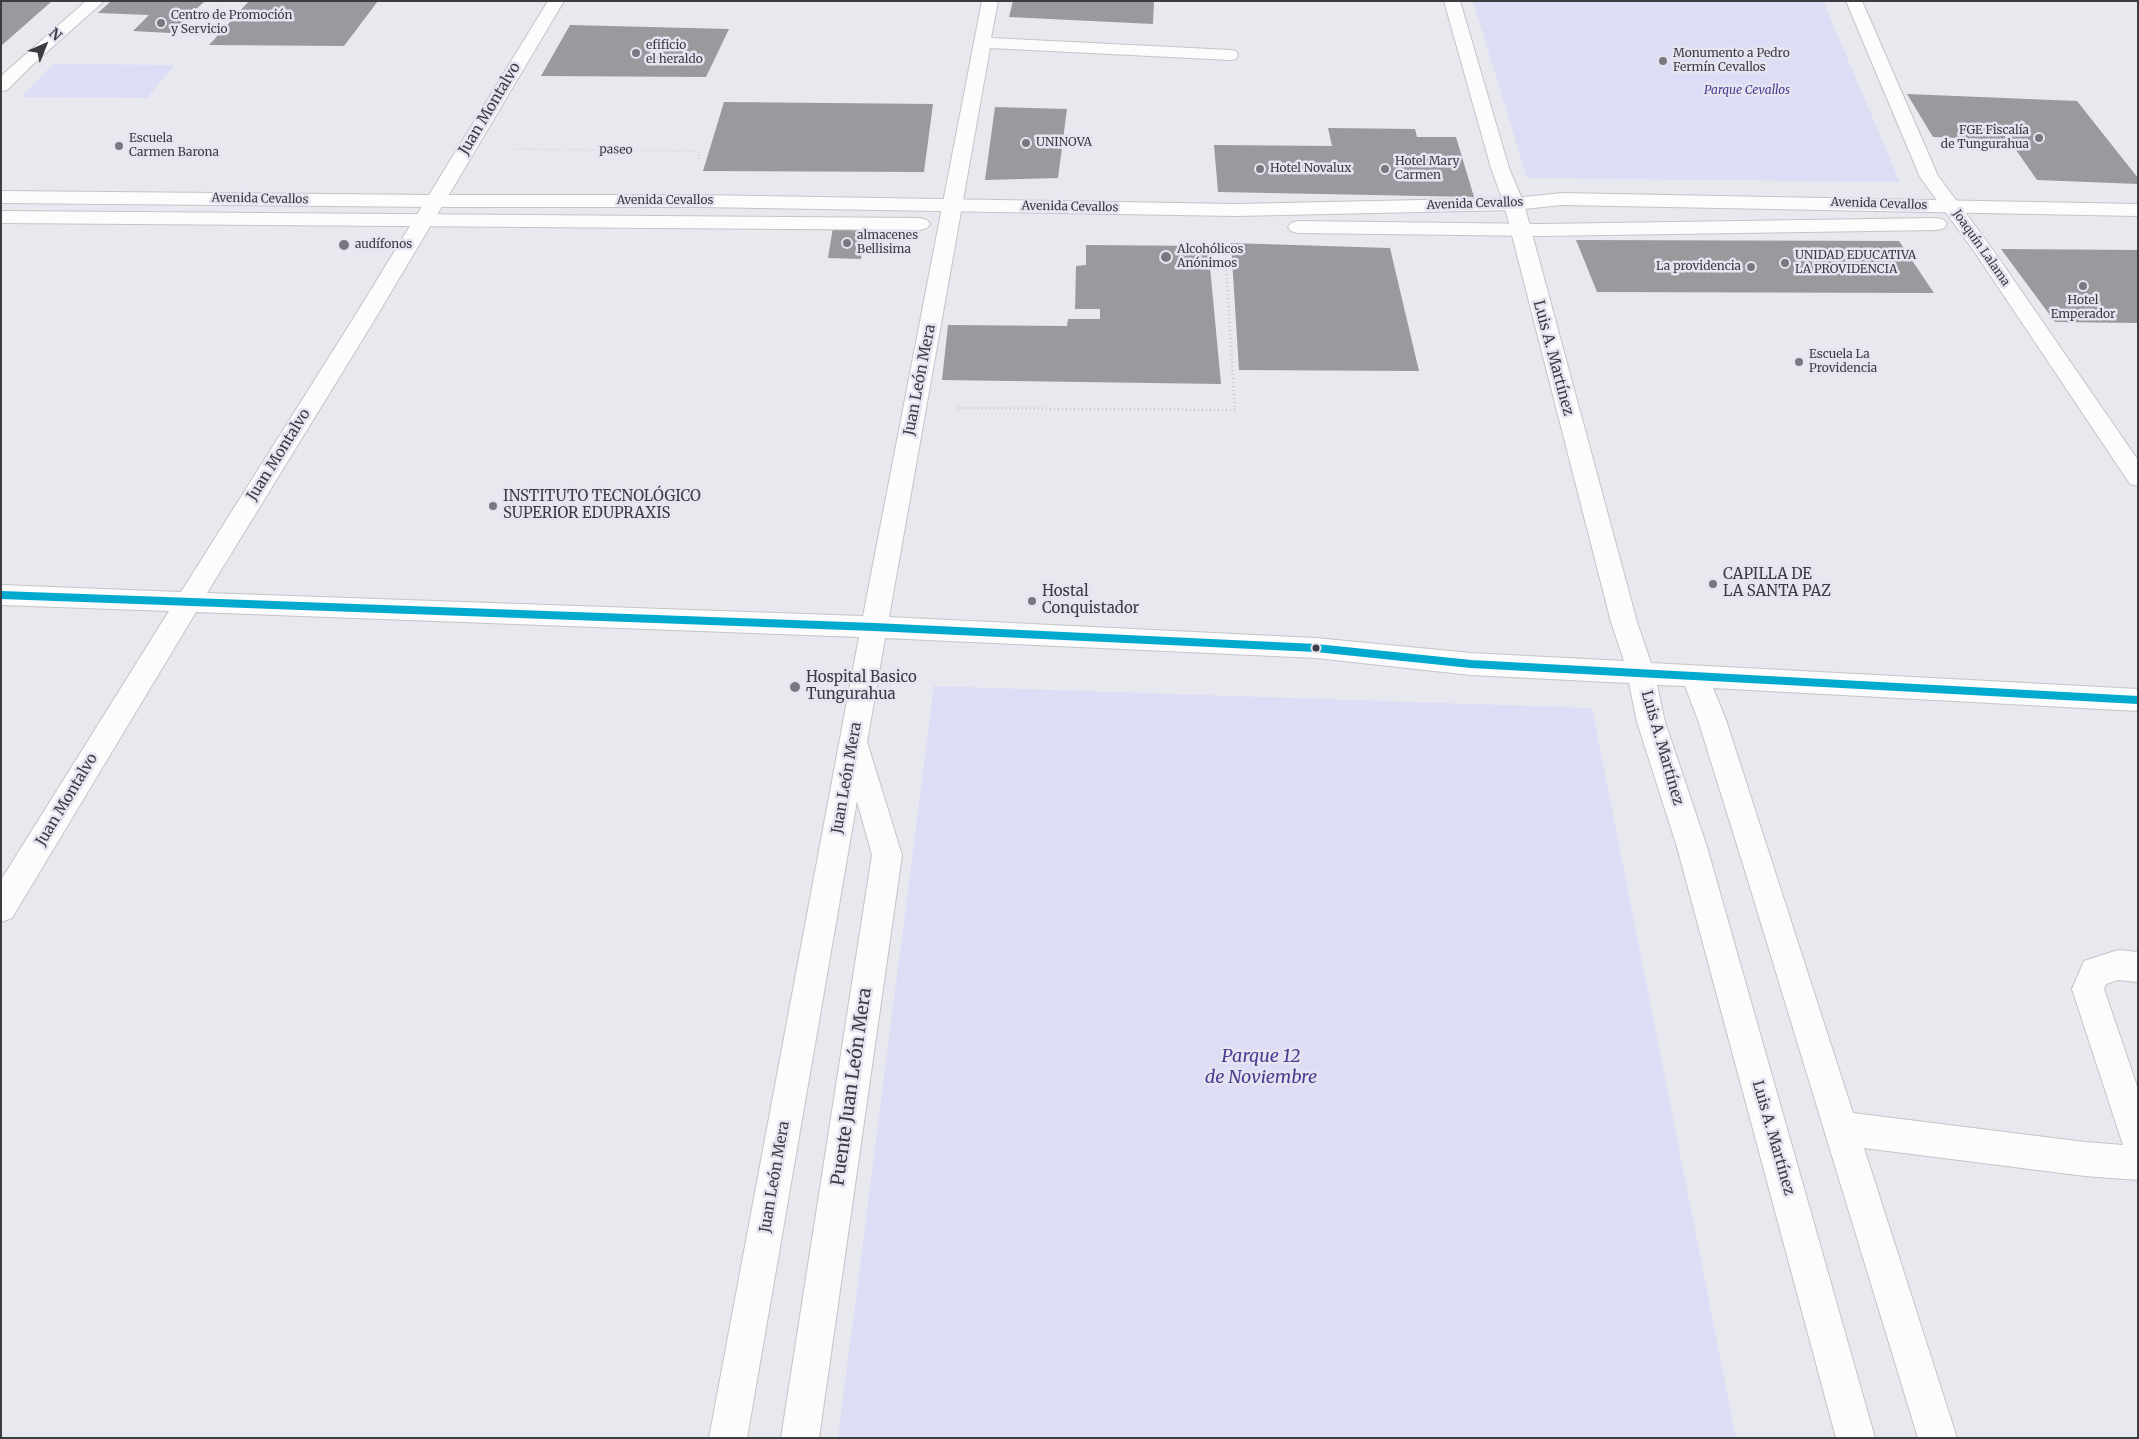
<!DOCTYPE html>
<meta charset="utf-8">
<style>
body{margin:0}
#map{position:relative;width:2139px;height:1439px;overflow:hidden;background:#e8e8ef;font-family:Merriweather,serif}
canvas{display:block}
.frame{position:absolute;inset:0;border:2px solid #3d3c42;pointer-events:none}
.north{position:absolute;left:20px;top:20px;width:50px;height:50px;-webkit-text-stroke:4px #e5e5f2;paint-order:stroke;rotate:44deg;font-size:14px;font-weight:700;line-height:20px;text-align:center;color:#3d3c42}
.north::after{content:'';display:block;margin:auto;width:18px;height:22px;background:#3d3c42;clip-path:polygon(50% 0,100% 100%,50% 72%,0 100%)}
</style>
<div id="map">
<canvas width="2139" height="1439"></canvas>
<div class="frame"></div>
<div class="north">N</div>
</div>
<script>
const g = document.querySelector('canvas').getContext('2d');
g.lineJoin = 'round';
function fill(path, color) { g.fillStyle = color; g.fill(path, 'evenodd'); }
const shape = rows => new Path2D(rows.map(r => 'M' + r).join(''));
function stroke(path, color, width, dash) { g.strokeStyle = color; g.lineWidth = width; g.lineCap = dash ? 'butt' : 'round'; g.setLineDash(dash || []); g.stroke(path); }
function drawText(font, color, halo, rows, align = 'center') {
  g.font = font + ' Merriweather,serif'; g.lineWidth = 5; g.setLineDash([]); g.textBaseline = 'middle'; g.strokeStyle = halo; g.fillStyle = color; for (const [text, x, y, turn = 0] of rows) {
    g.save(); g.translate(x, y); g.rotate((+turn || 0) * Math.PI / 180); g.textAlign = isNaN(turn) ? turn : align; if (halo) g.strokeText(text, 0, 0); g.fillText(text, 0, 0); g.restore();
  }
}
const green = shape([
 [1473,1,1823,1,1900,182,1527,178],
 [53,64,175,65,147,98,21,97],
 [934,686,1592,708,1736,1438,838,1438]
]);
const building = shape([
 [1,1,52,1,1,46],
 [111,1,205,1,170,33,133,31,149,15,98,13],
 [249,1,378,1,344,46,209,45],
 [1013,1,1154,1,1153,24,1009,17],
 [570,25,729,29,706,77,541,76],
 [1907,94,2077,101,2138,178,2138,184,2037,180,2009,140,1933,137],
 [724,102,933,104,924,172,703,171],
 [995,107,1067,109,1058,178,985,180],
 [1328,128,1415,129,1417,137,1456,137,1474,197,1218,192,1214,145,1332,146],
 [833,227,865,227,861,259,828,258],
 [1576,240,1899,241,1934,293,1597,292],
 [1231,243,1390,248,1419,371,1239,370],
 [1086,245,1208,246,1221,384,942,380,948,325,1067,326,1068,319,1100,319,1100,309,1075,309,1076,266,1086,265],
 [2001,249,2138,250,2138,323,2055,322]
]);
const pathFar1 = shape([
 [514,149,699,151,699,163],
 [1225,248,1225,251]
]);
const path = shape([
 [958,408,1235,410,1225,250]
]);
const minor = shape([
 [86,1,104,1,30,67,7,90,1,91,1,76,86,1],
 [548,1,564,1,375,319,207,593,863,616,982,1,998,1,991,38,1230,50,1236,51,1238,55,1236,59,1230,60,990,48,889,617,1316,638,1471,653,1624,661,1611,622,1504,204,1491,168,1444,1,1460,1,1509,168,1524,204,1637,622,1651,663,2138,689,2138,711,1713,688,1726,720,1853,1113,2085,1142,2123,1145,2072,989,2084,961,2118,950,2138,952,2138,982,2118,980,2106,984,2104,989,2138,1089,2138,1180,2085,1176,1864,1148,1957,1438,1918,1438,1742,861,1698,720,1685,686,1657,685,1665,722,1707,847,1875,1438,1836,1438,1677,847,1637,722,1629,683,1471,675,1316,658,885,638,867,742,902,855,819,1438,781,1438,872,855,857,801,747,1438,709,1438,859,637,196,612,12,918,1,922,1,880,169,611,1,605,1,585,181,592,353,319,548,1],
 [1846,1,1862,1,1938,176,1991,247,2138,460,2138,486,2130,484,1976,254,1920,177,1846,1]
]);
const major = shape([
 [1,191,435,195,700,195,1236,204,1514,198,1562,193,2138,204,2138,216,1562,205,1514,210,1236,216,700,207,435,207,1,203,1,191],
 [1,211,920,218,927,220,930,224,927,228,920,230,1,223,1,211],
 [1937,218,1944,220,1947,224,1944,228,1937,230,1542,236,1298,233,1291,231,1288,227,1291,223,1298,221,1542,224,1937,218]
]);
const bus1 = shape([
 [1,595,874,627,1316,648,1471,664,2138,700]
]);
const markers = [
 [161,23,5,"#79787f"],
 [636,53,5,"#79787f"],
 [1663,61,5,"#79787f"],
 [2039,138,5,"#79787f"],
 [1026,143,5,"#79787f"],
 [119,146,5,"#79787f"],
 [1260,169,5,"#79787f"],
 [1385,169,5,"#79787f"],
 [847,243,5,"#79787f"],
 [344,245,6,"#79787f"],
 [1166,257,6,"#79787f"],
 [1785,263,5,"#79787f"],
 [1751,267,5,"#79787f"],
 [2083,286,5,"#79787f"],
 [1799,362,5,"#79787f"],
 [493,506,5,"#79787f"],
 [1713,584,5,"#79787f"],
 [1032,601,5,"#79787f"],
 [1316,648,4.5,"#3d3c42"],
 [795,687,6,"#79787f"]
];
const farPoinames = [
 ["Centro de Promoción",171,16],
 ["y Servicio",171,30],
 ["efificio",646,46],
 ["el heraldo",646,60],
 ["Monumento a Pedro",1673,54],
 ["Fermín Cevallos",1673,68],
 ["FGE Fiscalía",2029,131,"right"],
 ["de Tungurahua",2029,145,"right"],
 ["Escuela",129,139],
 ["Carmen Barona",129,153],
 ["UNINOVA",1036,143],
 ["Hotel Mary",1395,162],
 ["Carmen",1395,176],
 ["Hotel Novalux",1270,169],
 ["almacenes",857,236],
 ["Bellisima",857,250],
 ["audífonos",355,245],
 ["Alcohólicos",1177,250],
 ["Anónimos",1177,264],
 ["UNIDAD EDUCATIVA",1795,256],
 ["LA PROVIDENCIA",1795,270],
 ["La providencia",1741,267,"right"],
 ["Hotel",2083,301,"center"],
 ["Emperador",2083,315,"center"],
 ["Escuela La",1809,355],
 ["Providencia",1809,369]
];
const farParknames = [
 ["Parque Cevallos",1747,91]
];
const farStreetnames = [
 ["paseo",616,150,1],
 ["Avenida Cevallos",260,199,1],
 ["Avenida Cevallos",665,201],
 ["Avenida Cevallos",1475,204,-2],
 ["Avenida Cevallos",1879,204,2],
 ["Avenida Cevallos",1070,207,1],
 ["Joaquín Lalama",1981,248,55]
];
const streetNames = [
 ["Juan Montalvo",490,109,-59],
 ["Luis A. Martínez",1553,358,75],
 ["Juan León Mera",920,380,-79],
 ["Juan Montalvo",279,455,-58],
 ["Luis A. Martínez",1662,748,74],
 ["Juan León Mera",847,778,-80],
 ["Juan Montalvo",67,800,-59],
 ["Luis A. Martínez",1773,1138,74],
 ["Juan León Mera",775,1177,-80]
];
const poiNames = [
 ["INSTITUTO TECNOLÓGICO",503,497],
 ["SUPERIOR EDUPRAXIS",503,514],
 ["CAPILLA DE",1723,575],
 ["LA SANTA PAZ",1723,592],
 ["Hostal",1042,592],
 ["Conquistador",1042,609],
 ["Hospital Basico",806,678],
 ["Tungurahua",806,695]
];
const nearParknames = [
 ["Parque 12",1261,1057],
 ["de Noviembre",1261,1078]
];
const nearStreetnames = [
 ["Puente Juan León Mera",852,1087,-82]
];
fill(green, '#deddf6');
fill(building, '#99999e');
stroke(minor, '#c4c4c9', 2);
stroke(major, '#c4c4c9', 2);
stroke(pathFar1, '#c7c7ca', 2, [0.5, 2.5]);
stroke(path, '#c7c7ca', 2.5, [1, 3]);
fill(minor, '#fcfcfd');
fill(major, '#fcfcfd');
stroke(bus1, '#00a9ce', 8);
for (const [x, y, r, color] of markers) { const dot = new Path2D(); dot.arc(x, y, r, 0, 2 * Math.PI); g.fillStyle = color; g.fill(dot); stroke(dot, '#e5e5f2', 2); }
drawText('12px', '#3d3c42', '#e5e5f2', farPoinames, 'left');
drawText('italic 12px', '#4b3c91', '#e5e5f2', farParknames);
drawText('12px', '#3d3c42', '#e5e5f2', farStreetnames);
drawText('15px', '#3d3c42', '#e5e5f2', streetNames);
drawText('15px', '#3d3c42', '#e5e5f2', poiNames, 'left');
drawText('italic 18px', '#4b3c91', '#e5e5f2', nearParknames);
drawText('18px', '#3d3c42', '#e5e5f2', nearStreetnames);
</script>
